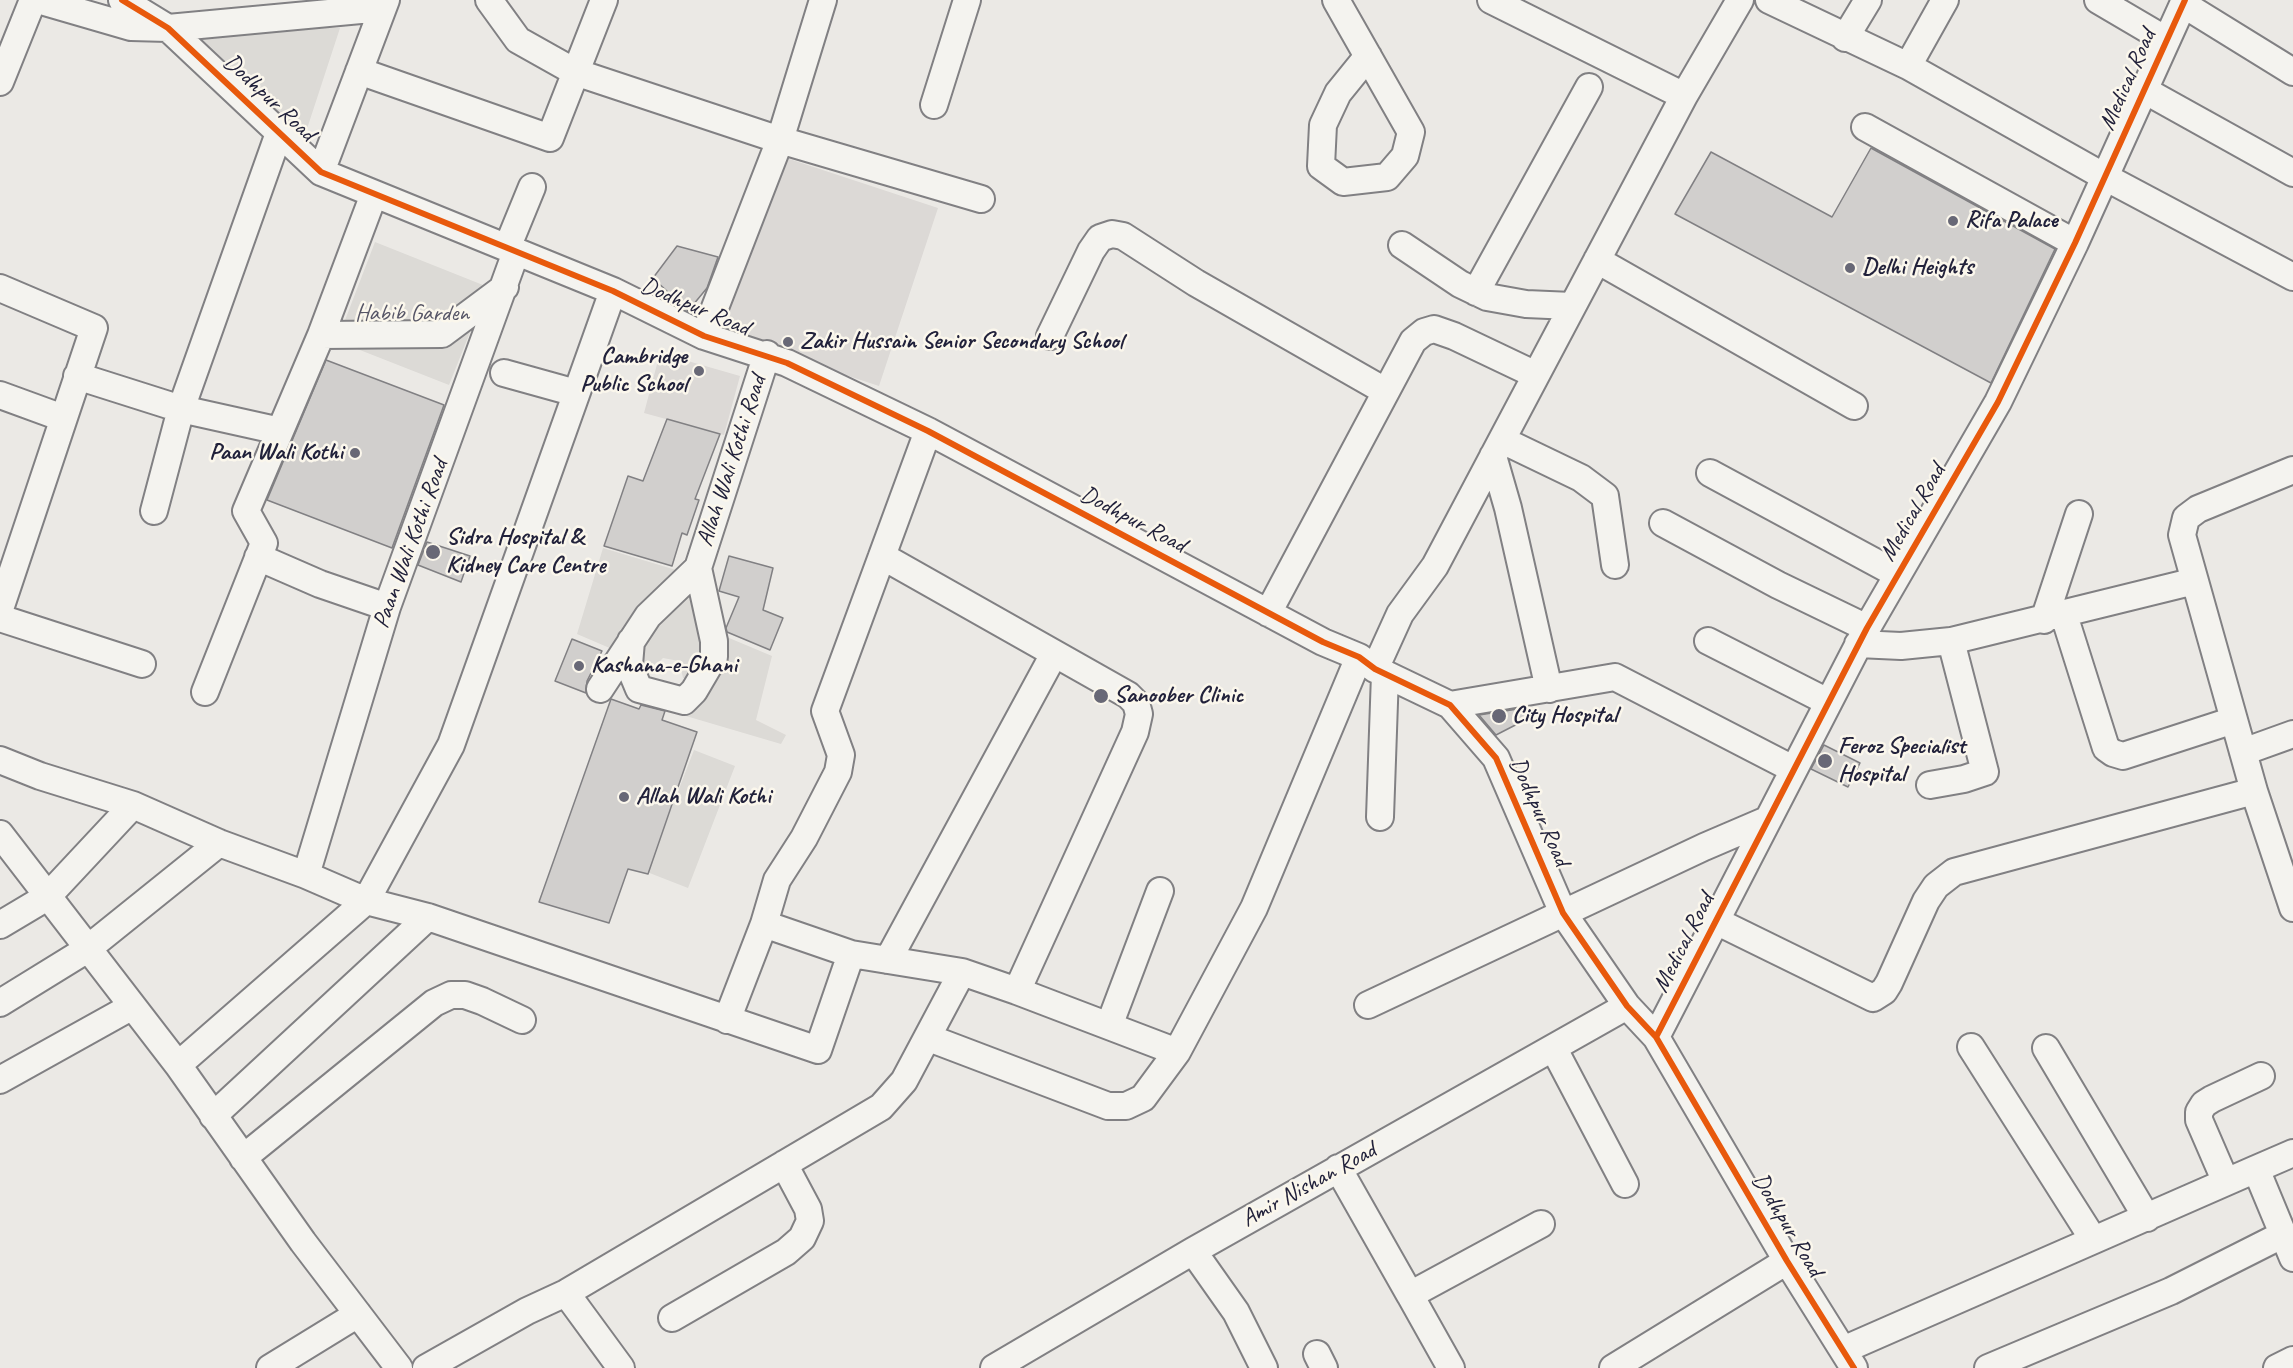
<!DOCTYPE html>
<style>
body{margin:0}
canvas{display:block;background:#ebe9e5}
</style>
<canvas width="2293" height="1368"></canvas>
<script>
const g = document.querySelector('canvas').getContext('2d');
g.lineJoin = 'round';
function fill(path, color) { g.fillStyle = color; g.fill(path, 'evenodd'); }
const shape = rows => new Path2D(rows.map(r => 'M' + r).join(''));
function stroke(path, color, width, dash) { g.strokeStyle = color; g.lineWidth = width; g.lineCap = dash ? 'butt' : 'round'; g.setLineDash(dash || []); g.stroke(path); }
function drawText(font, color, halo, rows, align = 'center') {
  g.font = font + ' Caveat,sans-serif'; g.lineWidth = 5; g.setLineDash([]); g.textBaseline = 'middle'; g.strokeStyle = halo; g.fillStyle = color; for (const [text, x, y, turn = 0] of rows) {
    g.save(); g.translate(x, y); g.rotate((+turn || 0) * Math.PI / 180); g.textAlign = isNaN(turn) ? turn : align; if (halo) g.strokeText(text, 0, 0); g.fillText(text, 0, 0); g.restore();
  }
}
const built = shape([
 [765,151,938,208,879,386,706,329],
 [660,353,740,376,724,435,644,413]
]);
const green = shape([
 [185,26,340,28,303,141],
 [375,242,488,287,449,385,337,341],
 [603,548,686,573,619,652,577,634],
 [696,580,722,635,772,656,756,720,786,735,781,744,669,711,675,689,683,680,700,678,683,678,679,661,663,658,651,670,636,658,638,641],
 [694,750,735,766,688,888,647,872]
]);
const building = shape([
 [1871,148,2055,249,1991,383,1675,214,1711,152,1832,217,1871,148],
 [677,246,718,257,707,288,688,311,653,278,677,246],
 [326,360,444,405,392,548,267,500,326,360],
 [667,419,720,434,695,499,699,500,687,535,682,533,672,566,604,546,628,476,643,481,667,419],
 [427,542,470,556,461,582,418,565,427,542],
 [729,556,773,568,763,610,783,618,770,650,727,632,726,628,739,597,719,591,729,556],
 [572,639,602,651,587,681,586,693,555,681,572,639],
 [611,699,639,709,641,705,665,711,662,720,697,732,648,874,628,869,609,923,539,902,611,699],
 [1524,708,1529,718,1496,735,1479,715,1524,708],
 [1824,745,1860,763,1848,787,1811,769,1824,745]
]);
const minor = shape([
 [38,0,131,27,168,28,382,8],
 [122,0,168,28,321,172,613,291,704,336,787,363,928,431,1323,642,1359,657,1375,669,1450,705,1496,758,1563,913,1627,1006,1656,1037,1787,1261,1854,1368],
 [489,0,518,40,575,72,780,140,981,199],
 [1336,0,1349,23,1411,132,1405,156,1387,177,1343,182,1321,166,1323,125,1338,93,1368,56],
 [1491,0,1684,96],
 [1769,0,1908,66,2105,177,2293,277],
 [2098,0,2166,40],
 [2183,4,2293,72],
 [1845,38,1868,0],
 [1908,66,1945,0],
 [359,71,550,138,604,0],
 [0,82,33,0],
 [2144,90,2293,173],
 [934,105,967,0],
 [1865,127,2075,243],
 [321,172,386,0],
 [1402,245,1460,284,1487,297,1526,304,1572,306],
 [507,248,532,187],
 [1597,260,1854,406],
 [0,288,94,328,0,609],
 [1476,292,1589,87],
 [321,335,374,194],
 [704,336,780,140,823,0],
 [1050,336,1091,251,1100,238,1112,234,1123,236,1196,283,1385,391],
 [504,373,576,393],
 [77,376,181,409,280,431],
 [0,395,63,418],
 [1502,440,1581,478,1605,496,1615,565],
 [1493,456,1508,508,1549,689],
 [2293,470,2198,509,2186,518,2182,535,2254,791,2293,908],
 [1710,473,1897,574],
 [154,511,181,409,279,133],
 [1663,523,1778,585,1867,628],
 [258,557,320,584,387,607],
 [1268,613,1413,341,1424,332,1434,329,1454,336,1536,375],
 [2064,615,2106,748,2113,753,2123,756,2234,720],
 [0,618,142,664],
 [2044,620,2079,514],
 [631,641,629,665,639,689,684,701,694,691,714,657,714,641,698,568],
 [1708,641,1828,702],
 [1858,644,1901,646,1951,641,2195,581],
 [1375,669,1400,614,1435,566,1684,96,1740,0],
 [600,689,648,616,698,568,767,354],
 [205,692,264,543,246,511,321,335,442,334,505,287],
 [1450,705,1615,677,1793,769],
 [2243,752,2293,734],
 [0,760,40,776,133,805,219,843,306,875,366,901,428,917,818,1050,851,954],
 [1930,785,1964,779,1985,772,1951,641],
 [1380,817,1385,674],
 [0,834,178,1065,303,1242,399,1368],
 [306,875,387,607,516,252],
 [1716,921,1873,998,1884,991,1889,983,1926,901,1936,886,1954,872,2254,791],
 [764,924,851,954,962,972,1017,991,1135,732,1139,714,1136,703,1128,695,882,556],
 [0,925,47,897,133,805],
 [888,960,1054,654],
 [1017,991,1177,1052],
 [0,1003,86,950,219,843],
 [1368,1005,1704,847,1767,820],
 [727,1020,764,924,777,880,804,838,838,772,841,755,825,711,928,431],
 [1109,1026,1160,891],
 [1656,1037,1867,628,1998,402,2075,243,2185,0],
 [929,1038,1108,1106,1126,1106,1143,1098,1177,1052,1254,908,1359,657],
 [1971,1047,2093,1239],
 [2046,1048,2147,1218],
 [1554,1049,1625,1184],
 [178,1065,366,901,451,745,613,291],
 [0,1080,131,1007],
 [213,1116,428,917],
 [243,1158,434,1003,451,995,465,995,482,1001,522,1020],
 [1338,1168,1410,1295,1541,1224],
 [2256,1169,2293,1153],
 [2225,1180,2199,1120,2199,1112,2204,1104,2212,1099,2261,1076],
 [1193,1251,1236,1312,1264,1368],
 [566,1293,621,1368],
 [1410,1295,1451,1368],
 [672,1318,786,1252,802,1238,810,1221,808,1209,784,1164],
 [1843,1350,2256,1169,2293,1258],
 [1317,1354,1324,1368],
 [270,1368,358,1314],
 [426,1368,527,1311,566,1293,881,1107,904,1081,962,972],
 [994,1368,1193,1251,1627,1006],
 [1613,1368,1787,1261],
 [1988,1368,2171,1291,2282,1235],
 [2277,1368,2293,1360]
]);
const cycleway = shape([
 [122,0,168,28,321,172,613,291,704,336,787,363,928,431,1323,642,1359,657,1375,669,1450,705,1496,758,1563,913,1627,1006,1656,1037,1787,1261,1854,1368],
 [1656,1037,1867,628,1998,402,2075,243,2185,0]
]);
const markers = [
 [1953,221,6,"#686876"],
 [1850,268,6,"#686876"],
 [788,342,6,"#686876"],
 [699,371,6,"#686876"],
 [355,453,6,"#686876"],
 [433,552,8,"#686876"],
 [579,666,6,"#686876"],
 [1101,696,8,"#686876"],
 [1499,716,8,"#686876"],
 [1825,761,8,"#686876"],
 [624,797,6,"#686876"]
];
const streetNames = [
 ["Medical Road",2128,80,-66],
 ["Dodhpur Road",269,98,43],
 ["Dodhpur Road",695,307,23],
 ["Allah Wali Kothi Road",732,461,-72],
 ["Medical Road",1913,513,-60],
 ["Dodhpur Road",1133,520,28],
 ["Paan Wali Kothi Road",411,544,-70],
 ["Dodhpur Road",1539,812,66],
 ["Medical Road",1684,943,-63],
 ["Amir Nishan Road",1309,1185,-29],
 ["Dodhpur Road",1787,1225,59]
];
const poiNames = [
 ["Rifa Palace",1965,221],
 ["Delhi Heights",1862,268],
 ["Zakir Hussain Senior Secondary School",800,342],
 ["Cambridge",687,357,"right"],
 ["Public School",687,385,"right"],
 ["Paan Wali Kothi",343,453,"right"],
 ["Sidra Hospital &",446,538],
 ["Kidney Care Centre",446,566],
 ["Kashana-e-Ghani",591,666],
 ["Sanoober Clinic",1114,696],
 ["City Hospital",1512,716],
 ["Feroz Specialist",1838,747],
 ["Hospital",1838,775],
 ["Allah Wali Kothi",636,797]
];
const parkNames = [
 ["Habib Garden",412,314]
];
fill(built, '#dcd9d6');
fill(green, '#dcdad6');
fill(building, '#d1cfcd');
stroke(building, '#818083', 1.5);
stroke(minor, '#818083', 30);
stroke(minor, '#f4f3ef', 26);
stroke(cycleway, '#e8590c', 6);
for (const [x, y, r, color] of markers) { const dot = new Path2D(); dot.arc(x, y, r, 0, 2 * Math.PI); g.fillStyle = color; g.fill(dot); stroke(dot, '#fbf7ec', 2); }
drawText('24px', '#22223b', '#fbf7ec', streetNames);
drawText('bold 24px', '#22223b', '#fbf7ec', poiNames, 'left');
drawText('24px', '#565566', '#fbf7ec', parkNames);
</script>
